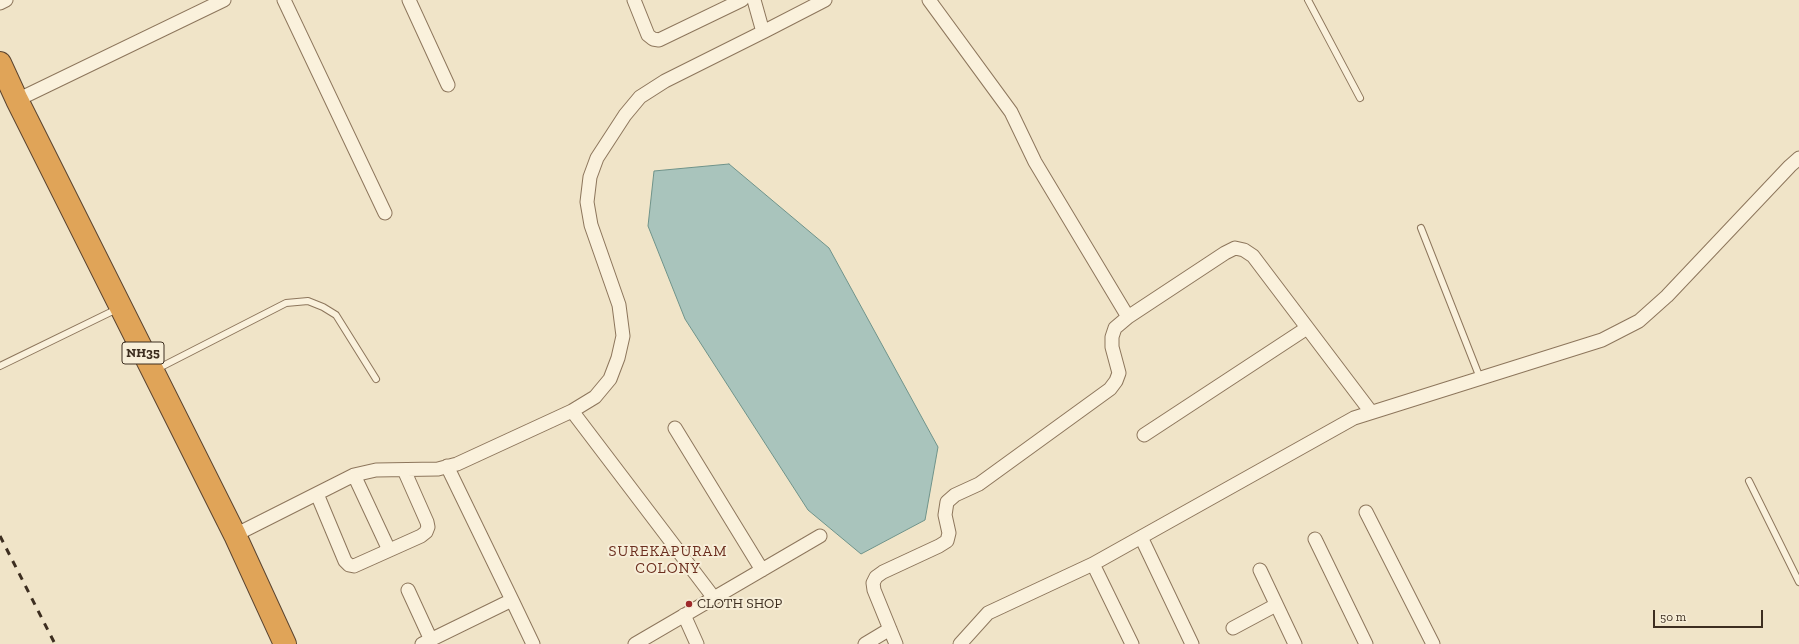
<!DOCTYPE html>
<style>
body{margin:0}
#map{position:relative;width:1799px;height:644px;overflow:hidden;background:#f0e4c8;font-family:"Zilla Slab",serif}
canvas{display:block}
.scale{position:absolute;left:1653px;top:610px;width:110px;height:18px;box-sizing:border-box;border:2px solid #3d2e20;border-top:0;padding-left:5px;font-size:12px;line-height:14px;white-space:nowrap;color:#3d2e20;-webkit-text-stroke:3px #f7eed8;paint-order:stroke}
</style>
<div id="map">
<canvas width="1799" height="644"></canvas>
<div class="scale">50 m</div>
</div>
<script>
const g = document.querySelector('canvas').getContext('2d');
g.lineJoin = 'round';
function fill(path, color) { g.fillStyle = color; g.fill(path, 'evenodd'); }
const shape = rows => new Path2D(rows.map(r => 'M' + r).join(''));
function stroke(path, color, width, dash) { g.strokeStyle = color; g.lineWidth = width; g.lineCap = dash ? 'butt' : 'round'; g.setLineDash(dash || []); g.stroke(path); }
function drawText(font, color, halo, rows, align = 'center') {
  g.font = font + ' "Zilla Slab",serif'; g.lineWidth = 4; g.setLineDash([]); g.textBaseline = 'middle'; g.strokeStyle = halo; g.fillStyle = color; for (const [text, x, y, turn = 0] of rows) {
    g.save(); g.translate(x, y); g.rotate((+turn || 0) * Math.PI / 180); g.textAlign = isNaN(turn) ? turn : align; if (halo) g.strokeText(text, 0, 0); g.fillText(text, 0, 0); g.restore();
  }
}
const water = shape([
 [729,164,829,248,938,447,925,520,861,554,808,510,685,319,648,226,654,171,729,164]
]);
const lane = shape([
 [1308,0,1360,98],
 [1421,228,1480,378],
 [0,366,117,309],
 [157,369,286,303,308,301,323,307,336,315,376,379],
 [1749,481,1799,582]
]);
const street = shape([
 [284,0,385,213],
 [409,0,448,85],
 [634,0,648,35,653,39,659,40,742,0],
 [0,3,6,0],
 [763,32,825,0],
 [17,100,224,0],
 [1128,317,1225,253,1235,248,1244,250,1253,256,1371,412],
 [572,411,714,598],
 [675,428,762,570],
 [1144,435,1307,328],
 [447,466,512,600],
 [354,475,389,550],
 [317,494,345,561,349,565,354,566,421,536,426,532,428,527,427,522,404,470],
 [1366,512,1433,644],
 [235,535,354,475,376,470,438,469,457,464,572,411,595,397,610,379,618,358,623,336,619,305,591,225,587,202,590,177,597,158,625,115,640,97,665,81,763,32,754,0],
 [1141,537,1192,644],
 [1315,539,1366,644],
 [1093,564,1132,644],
 [1260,570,1295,644],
 [408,590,431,640],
 [684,615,697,644],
 [1233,628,1276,605],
 [422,644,512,600,533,644],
 [635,644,820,536],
 [865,644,890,629],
 [896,644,874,590,873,583,876,577,883,572,939,546,947,541,949,533,945,515,947,502,955,495,979,484,1110,389,1116,381,1119,373,1112,347,1112,337,1115,328,1128,317,1035,162,1011,112,929,0],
 [960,644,988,613,1093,564,1354,418,1602,340,1639,321,1667,296,1790,166,1799,158]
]);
const highway = shape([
 [0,63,17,100,235,535,285,644]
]);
const rail = shape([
 [0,536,55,644]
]);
const markers = [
 [689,604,4,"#9e2a2b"]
];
const shields = [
 [143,353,42]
];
const shieldNames = [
 ["NH35",143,353]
];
const poiNames = [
 ["CLOTH SHOP",697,604]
];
const neighbourhoodNames = [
 ["SUREKAPURAM",668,552],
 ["COLONY",668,569]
];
fill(water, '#a9c4bc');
stroke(water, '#6f938a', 1);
stroke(lane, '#8d765c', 8);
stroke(street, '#8d765c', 15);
stroke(highway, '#5b4430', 24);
stroke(lane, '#faf1dc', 6);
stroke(street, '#faf1dc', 13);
stroke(highway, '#e0a458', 22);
stroke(rail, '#3d2e20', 3, [7, 7]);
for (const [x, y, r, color] of markers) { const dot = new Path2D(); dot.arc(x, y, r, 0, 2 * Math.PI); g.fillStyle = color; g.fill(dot); stroke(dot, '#f7eed8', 1.5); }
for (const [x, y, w] of shields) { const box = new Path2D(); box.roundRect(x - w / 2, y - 11, w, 22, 3); g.fillStyle = '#f7eed8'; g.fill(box); stroke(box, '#3d2e20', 1); }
drawText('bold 13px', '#3d2e20', null, shieldNames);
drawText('14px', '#3d2e20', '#f7eed8', poiNames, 'left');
g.letterSpacing = '1px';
drawText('15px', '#6b2e1e', '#f7eed8', neighbourhoodNames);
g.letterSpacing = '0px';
</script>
